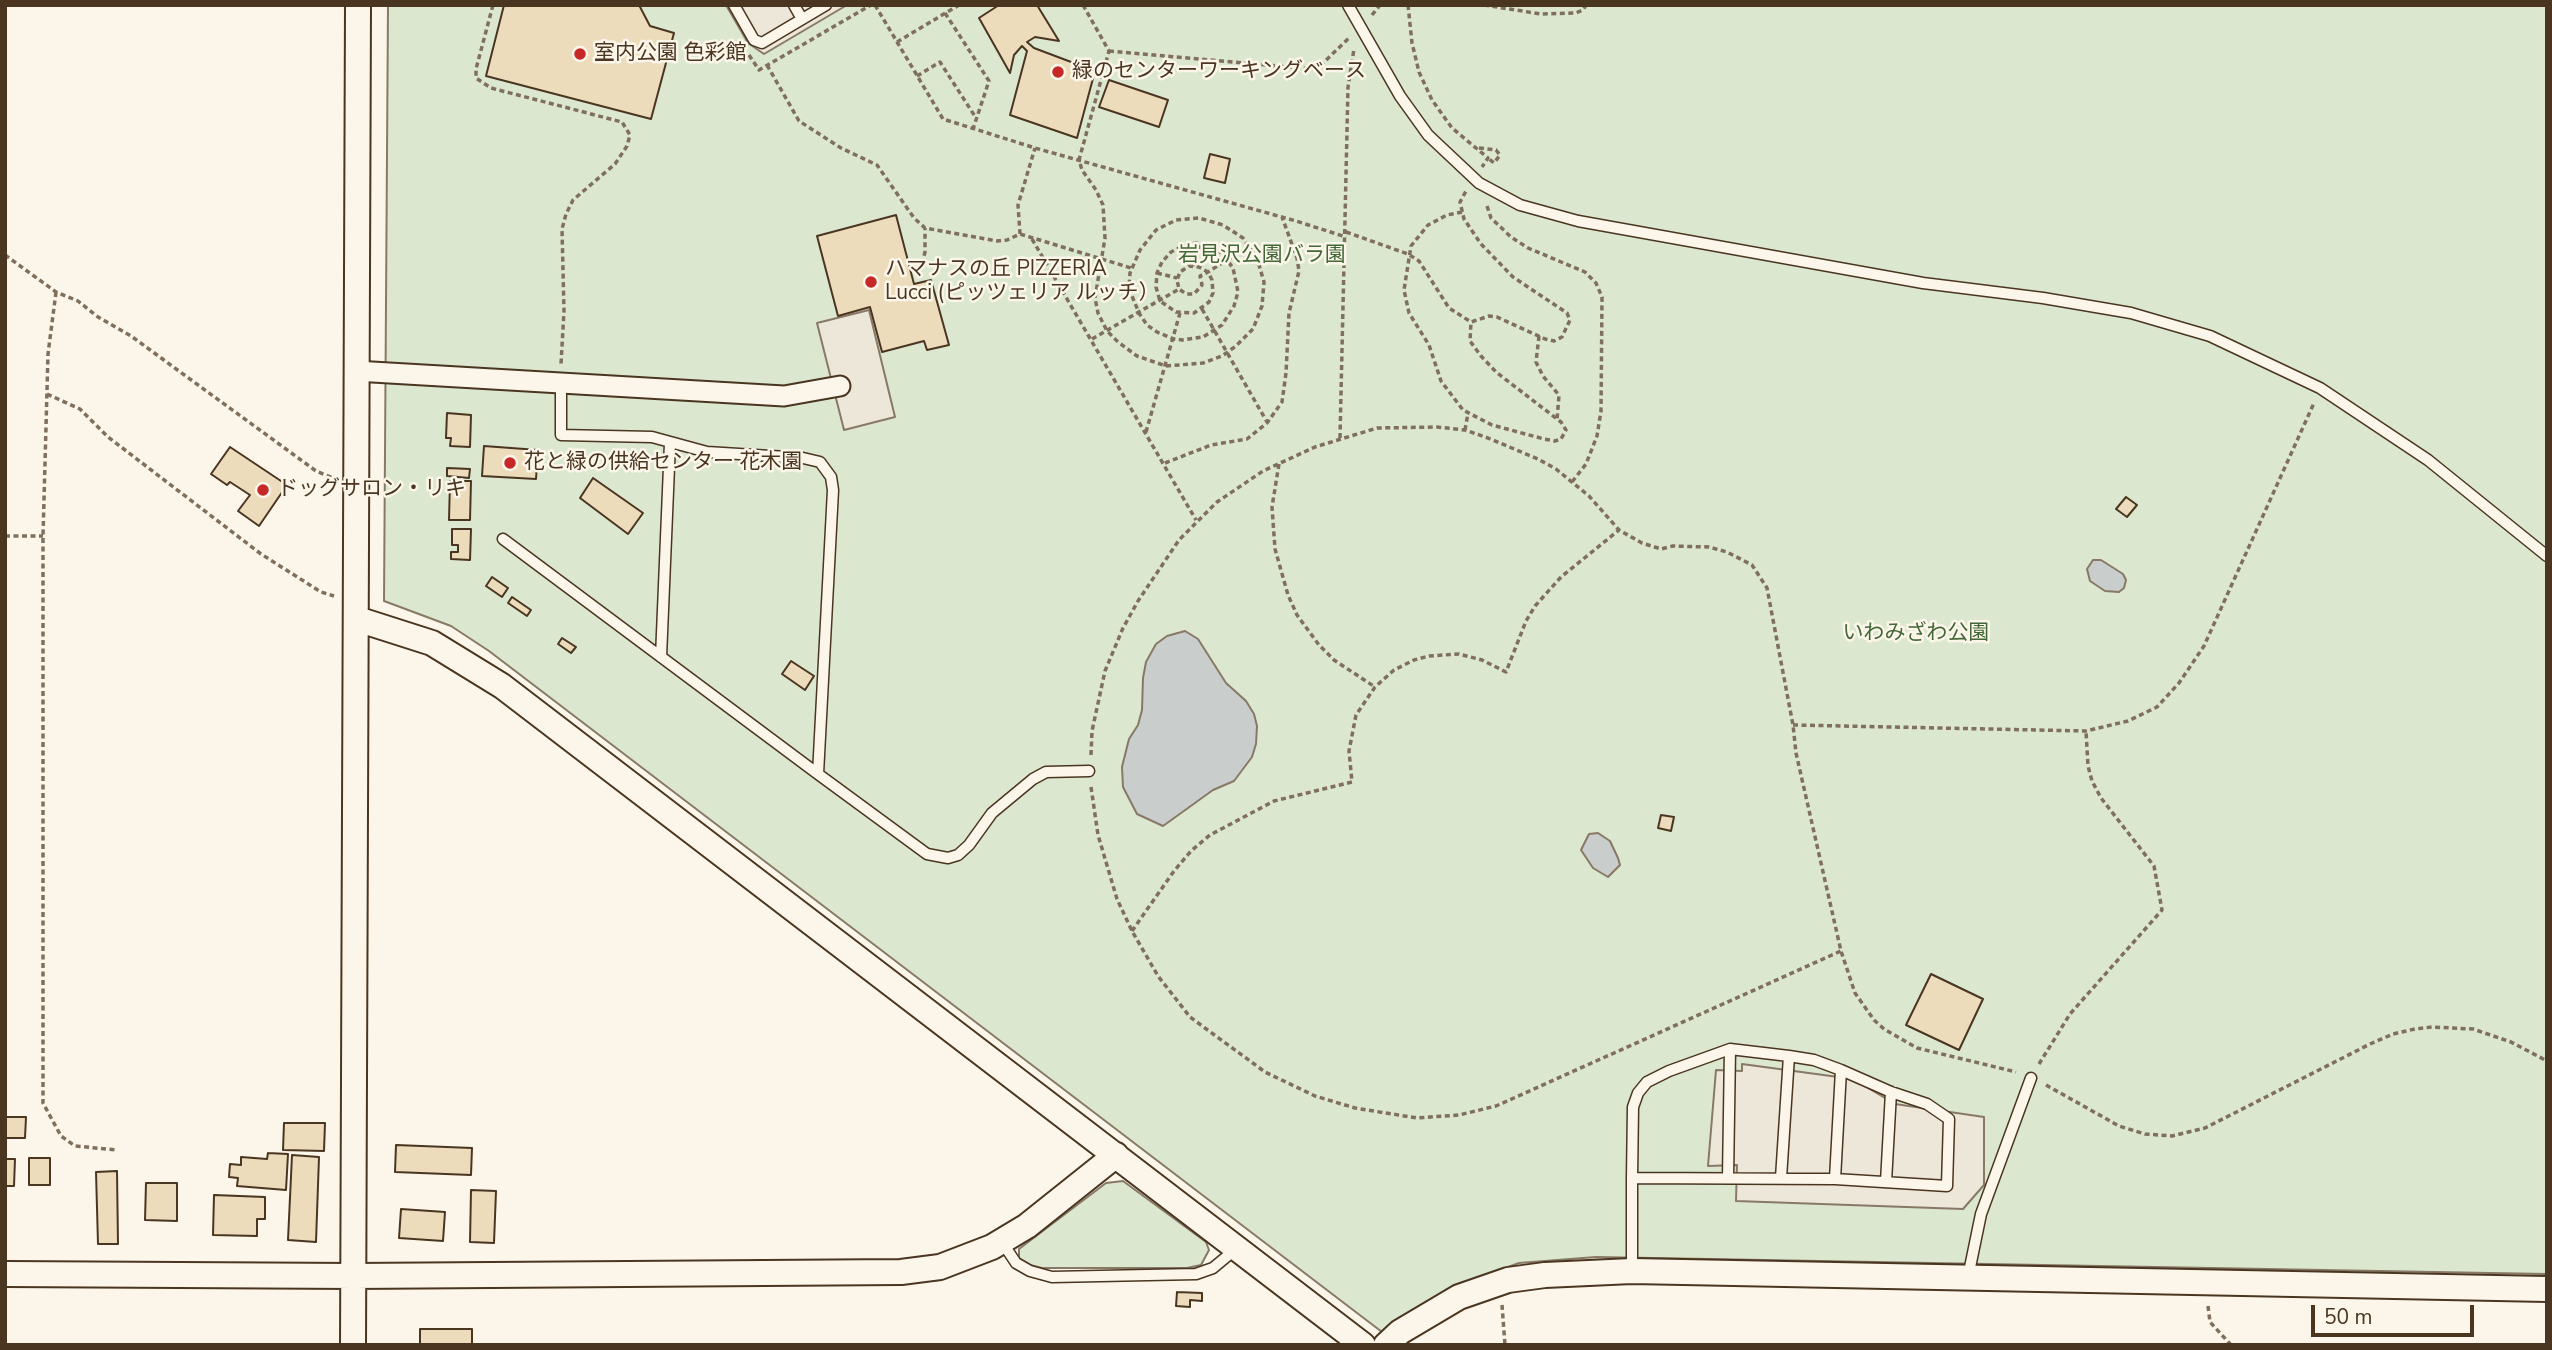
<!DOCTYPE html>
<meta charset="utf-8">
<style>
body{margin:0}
#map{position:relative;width:2552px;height:1350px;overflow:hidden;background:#fbf6e9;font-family:"Nunito Sans",sans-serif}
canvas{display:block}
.frame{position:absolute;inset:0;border:7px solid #4a3520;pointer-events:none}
.scale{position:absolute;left:2311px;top:1305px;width:163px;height:32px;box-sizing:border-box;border:4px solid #4a3520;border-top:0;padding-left:9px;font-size:21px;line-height:24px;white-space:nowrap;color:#4a3520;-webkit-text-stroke:5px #fbf6e9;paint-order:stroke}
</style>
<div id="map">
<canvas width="2552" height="1350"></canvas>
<div class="frame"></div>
<div class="scale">50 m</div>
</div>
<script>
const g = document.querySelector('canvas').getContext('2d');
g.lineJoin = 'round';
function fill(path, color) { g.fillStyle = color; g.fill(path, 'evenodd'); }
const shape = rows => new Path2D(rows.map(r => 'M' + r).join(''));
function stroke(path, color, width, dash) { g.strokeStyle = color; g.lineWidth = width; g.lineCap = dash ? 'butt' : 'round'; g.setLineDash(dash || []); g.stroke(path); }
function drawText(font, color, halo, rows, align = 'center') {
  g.font = font + ' "Nunito Sans","Noto Sans JP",sans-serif'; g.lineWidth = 5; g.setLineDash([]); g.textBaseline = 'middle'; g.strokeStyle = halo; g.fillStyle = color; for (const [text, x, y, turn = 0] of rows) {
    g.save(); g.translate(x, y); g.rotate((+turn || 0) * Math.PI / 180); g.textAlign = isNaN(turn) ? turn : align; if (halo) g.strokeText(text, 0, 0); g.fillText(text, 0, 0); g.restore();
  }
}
const green = shape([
 [388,5,2547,5,2547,1274,1596,1257,1519,1263,1448,1289,1382,1332,489,651,451,626,384,601,388,5],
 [1123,1181,1206,1242,1209,1250,1201,1265,1187,1268,1042,1268,1030,1265,1019,1258,1019,1249,1106,1183,1123,1181]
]);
const parking = shape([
 [726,5,847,5,764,54,748,43,726,5],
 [869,310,895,417,844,430,817,323,869,310],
 [1742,1064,1853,1079,1895,1104,1984,1117,1984,1185,1963,1209,1736,1201,1737,1165,1708,1166,1716,1070,1742,1071,1742,1064]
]);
const water = shape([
 [2093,560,2101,560,2123,574,2126,580,2124,588,2119,592,2105,591,2090,581,2087,569,2093,560],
 [1185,631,1198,639,1226,683,1246,701,1254,714,1257,726,1256,744,1252,757,1234,781,1213,790,1163,826,1137,814,1123,787,1122,767,1129,739,1138,725,1142,710,1143,678,1146,662,1156,644,1167,636,1185,631],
 [1598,833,1610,841,1618,858,1620,865,1608,877,1593,868,1581,850,1589,834,1598,833]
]);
const building = shape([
 [504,5,639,5,650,26,674,33,651,119,486,76,504,5],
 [999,5,1037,5,1059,41,1035,37,1027,42,1034,48,1095,71,1077,138,1010,115,1027,51,1022,46,1014,55,1010,73,979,18,999,5],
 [1109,80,1168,100,1159,127,1099,107,1109,80],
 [1210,154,1230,159,1225,183,1204,178,1210,154],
 [896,215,914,284,931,280,949,345,927,350,924,341,882,352,870,307,838,316,817,236,896,215],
 [447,413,471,415,470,447,450,446,451,438,446,438,447,413],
 [484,446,538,450,536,479,482,476,484,446],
 [230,447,287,485,259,526,238,511,250,495,230,482,227,485,211,474,230,447],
 [447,468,470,469,469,478,447,476,447,468],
 [593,478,643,513,628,534,580,498,593,478],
 [450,481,471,481,470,520,449,520,450,481],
 [2126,497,2137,505,2127,517,2116,509,2126,497],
 [452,529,471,529,470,560,451,559,451,552,458,552,458,545,452,545,452,529],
 [492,577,508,588,502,597,486,586,492,577],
 [512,597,531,610,527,616,508,603,512,597],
 [562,638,576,647,571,653,558,644,562,638],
 [791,661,814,676,805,690,782,674,791,661],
 [1661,815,1674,817,1671,831,1658,828,1661,815],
 [1931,974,1983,999,1959,1050,1906,1025,1931,974],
 [5,1117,26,1117,25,1138,5,1138,5,1117],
 [284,1123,325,1123,324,1151,283,1150,284,1123],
 [396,1145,472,1148,471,1175,395,1172,396,1145],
 [268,1153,288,1154,286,1190,237,1186,238,1178,229,1177,230,1164,241,1165,241,1157,267,1159,268,1153],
 [292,1155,319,1157,316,1242,288,1240,292,1155],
 [29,1158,50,1158,50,1185,29,1185,29,1158],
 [5,1159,15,1159,14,1186,5,1186,5,1159],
 [117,1171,118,1244,98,1244,96,1172,117,1171],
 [146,1183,177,1183,177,1221,145,1220,146,1183],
 [471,1190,496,1191,494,1243,470,1242,471,1190],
 [214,1195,265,1197,265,1219,257,1219,257,1236,213,1235,214,1195],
 [401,1209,445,1212,443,1241,399,1238,401,1209],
 [1177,1292,1202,1293,1202,1301,1190,1300,1190,1307,1176,1306,1177,1292],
 [420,1329,472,1329,472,1345,420,1345,420,1329]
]);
const path = shape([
 [493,5,476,69,476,78,491,88,622,122,630,135,627,146,615,164,573,200,566,214,562,229,564,311,561,364],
 [875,5,943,119,1035,148,1296,221,1346,237],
 [1083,5,1109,51,1079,160,1082,170,1096,190,1103,205,1105,238,1095,298,1098,313,1107,331,1118,342,1137,356,1166,366,1203,363,1222,356,1236,346,1253,329,1262,306,1264,282,1257,258,1249,247,1243,238,1223,225,1199,218,1176,220,1156,230,1140,250,1130,273,1129,287,1132,296,1139,313,1147,325,1157,332,1174,339,1182,340,1203,337,1222,325,1234,306,1238,292,1233,268,1227,260,1220,252,1209,246,1196,243,1183,246,1171,252,1162,262,1157,273,1156,287,1160,301,1176,312,1194,313,1209,302,1213,293,1212,280,1208,272,1199,267,1189,266,1180,272,1177,280,1179,289,1186,294,1194,294,1202,285,1200,276,1208,272,1227,260,1249,247],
 [1408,5,1412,43,1419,72,1432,100,1452,128,1488,158,1482,167],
 [1484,5,1541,14,1576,13,1583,10,1586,5],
 [945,13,989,81,973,129],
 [1372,15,1380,5],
 [897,42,959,5],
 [1109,51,1312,69,1320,66,1349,38],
 [749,55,759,70,871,5],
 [767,65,799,121,841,148,877,165,914,218,925,228,997,241,1007,240,1020,234,1131,268],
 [917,76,940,62,976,118],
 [1479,148,1496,150,1500,155,1494,163,1488,158],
 [1487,206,1491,218,1511,237,1528,248,1585,272,1596,283,1602,297,1601,411,1597,436,1586,464,1572,482],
 [1462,212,1447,215,1428,225,1411,246,1404,290,1409,313,1429,345,1441,381,1463,410,1492,425,1544,439,1555,441,1561,439,1566,430,1561,422,1496,372,1481,356,1470,341,1471,322],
 [1346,232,1408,254,1419,261,1449,308,1471,322,1489,316,1497,317,1545,339,1554,341,1562,337,1570,320,1567,313,1513,277,1481,244,1464,219,1460,202,1466,191],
 [1020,234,1018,205,1035,148],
 [1032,239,1196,520],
 [5,255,56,292,78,301,98,317,131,336,316,471,335,479],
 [922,264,925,252,925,228],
 [1193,266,1200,245],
 [1157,273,1177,278],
 [56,292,48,354,43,536,43,1103,61,1136,75,1146,117,1150],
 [1202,309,1267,422],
 [1539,336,1536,362,1543,376,1559,395,1557,420],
 [1092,339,1179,289],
 [47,394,80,409,108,437,261,554,321,592,334,596],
 [1465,430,1468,413],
 [1146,432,1180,313],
 [1340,438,1348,87,1354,49],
 [1165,463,1211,445,1247,439,1267,423,1282,402,1286,373,1289,313,1299,271,1297,258,1282,217],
 [1279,464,1272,507,1275,549,1288,595,1297,615,1319,645,1334,660,1375,687],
 [5,536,43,536],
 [1793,725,2086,731,2128,721,2157,707,2179,683,2204,646,2314,403],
 [1091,755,1092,731,1105,671,1123,628,1138,601,1179,540,1217,502,1263,471,1315,447,1377,428,1437,427,1465,430,1488,438,1538,459,1556,469,1589,496,1619,530,1642,543,1661,549,1673,546,1709,547,1727,552,1752,565,1767,588,1793,725,1796,753,1841,951,1855,993,1874,1020,1884,1029,1917,1048,2016,1072],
 [1091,787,1098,835,1117,899,1132,931,1158,976,1190,1017,1265,1072,1315,1096,1355,1108,1417,1118,1459,1115,1496,1106,1841,951],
 [1132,931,1174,871,1191,851,1210,835,1274,801,1352,782,1349,751,1356,715,1375,687,1394,670,1414,660,1429,656,1459,654,1482,660,1506,672,1526,621,1535,606,1561,577,1619,530],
 [2039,1064,2070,1014,2162,910,2154,866,2101,798,2092,781,2088,766,2086,731],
 [2046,1085,2119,1126,2145,1134,2172,1136,2205,1128,2370,1044,2393,1034,2415,1029,2432,1027,2473,1029,2511,1042,2547,1061],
 [1502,1305,1505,1345],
 [2208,1306,2210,1322,2231,1345]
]);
const service = shape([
 [734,5,754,40,762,43,826,5],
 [794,5,802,19],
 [1348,5,1400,96,1428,135,1479,183,1520,205,1578,221,1923,283,2043,298,2131,313,2210,336,2320,388,2428,460,2547,556],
 [503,539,818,774,833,490,831,477,820,462,803,458,707,452,652,437,561,435,561,383],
 [661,657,670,443],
 [818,774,927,854,948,858,958,855,969,845,992,813,1033,779,1046,772,1089,771],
 [1632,1178,1835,1179,1947,1186,1949,1119,1927,1104,1891,1092,1841,1070,1814,1060,1789,1056,1730,1049,1669,1071,1647,1082,1638,1093,1633,1107,1632,1178,1632,1271],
 [1728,1178,1730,1049],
 [1781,1178,1789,1056],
 [1835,1179,1841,1070],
 [1886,1182,1891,1092],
 [1002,1242,1016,1263,1030,1271,1052,1277,1196,1274,1213,1268,1237,1248],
 [1968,1277,1981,1214,2031,1078]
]);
const minor = shape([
 [355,371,784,396,840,386]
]);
const tertiary = shape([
 [357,619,432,643,502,686,1363,1345],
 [5,1274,354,1276,901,1272,940,1267,992,1247,1027,1226,1116,1155],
 [353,1345,358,5],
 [1386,1345,1400,1332,1459,1297,1508,1280,1545,1275,1632,1271,2547,1289]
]);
const markers = [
 [580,54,7,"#c62828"],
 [1058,72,7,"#c62828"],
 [871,282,7,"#c62828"],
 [510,463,7,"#c62828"],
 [263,490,7,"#c62828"]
];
const poiNames = [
 ["室内公園 色彩館",594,54],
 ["緑のセンターワーキングベース",1072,72],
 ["ハマナスの丘 PIZZERIA",885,270],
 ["Lucci (ピッツェリア ルッチ）",885,294],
 ["花と緑の供給センター 花木園",524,463],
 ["ドッグサロン・リキ",277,490]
];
const parkNames = [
 ["岩見沢公園バラ園",1262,256],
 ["いわみざわ公園",1916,634]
];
fill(green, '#dce7d0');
stroke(green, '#887966', 2);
fill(parking, '#ede7d9');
stroke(parking, '#887966', 2);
fill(water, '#c9cecd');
stroke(water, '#887966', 2);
fill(building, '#ecdcbc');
stroke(building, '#4a3520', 2);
stroke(service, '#4a3520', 13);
stroke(minor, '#4a3520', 23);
stroke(tertiary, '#4a3520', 28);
stroke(path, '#7f6f5c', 3.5, [5, 3.5]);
stroke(service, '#fbf6e9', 10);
stroke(minor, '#fbf6e9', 19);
stroke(tertiary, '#fbf6e9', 24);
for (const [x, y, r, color] of markers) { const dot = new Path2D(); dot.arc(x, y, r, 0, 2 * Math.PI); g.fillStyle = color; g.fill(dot); stroke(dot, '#fbf6e9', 2.5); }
drawText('21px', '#4a3520', '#fbf6e9', poiNames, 'left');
drawText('21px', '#436837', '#fbf6e9', parkNames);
</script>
